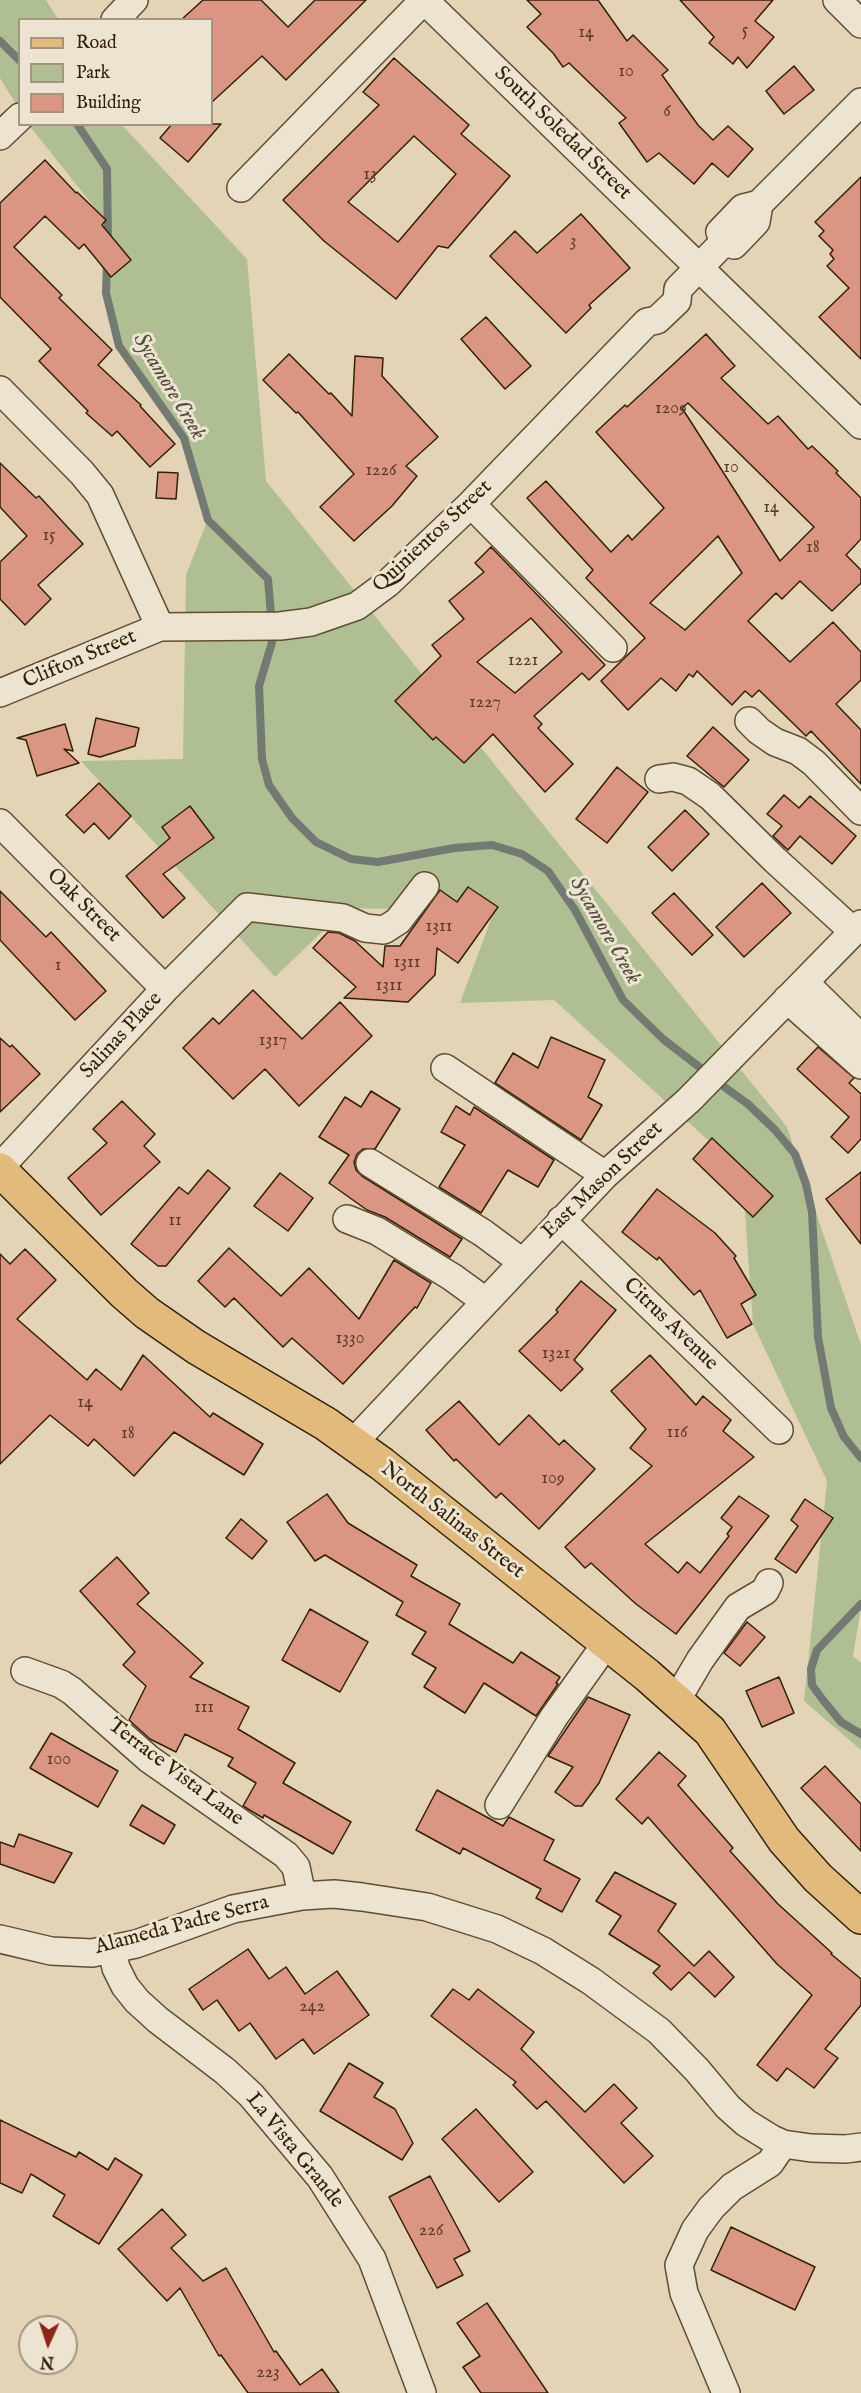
<!DOCTYPE html>
<style>
body{margin:0}
#map{position:relative;width:861px;height:2393px;overflow:hidden;background:#e3d4b8;font-family:"IM FELL English",serif}
canvas{display:block}
.legend{position:absolute;left:18px;top:18px;width:195px;height:108px;box-sizing:border-box;background:#ede3d1;border:2px solid #a3957f;margin:0;padding:8px 10px;list-style:none;font-size:18px;color:#332105}
.legend li{display:flex;align-items:center;gap:12px;height:30px}
.legend b{width:30px;border:2px solid #a3957f}
.north{position:absolute;left:18px;top:2315px;width:60px;height:60px;box-sizing:border-box;background:#ede3d1;border:2px solid #a3957f;border-radius:50%;rotate:183deg;font-size:16px;font-weight:700;line-height:24px;text-align:center;color:#332105}
.north::after{content:'';display:block;margin:auto;width:21px;height:27px;background:#8f2418;clip-path:polygon(50% 0,100% 100%,50% 72%,0 100%)}
</style>
<div id="map">
<canvas width="861" height="2393"></canvas>
<ul class="legend">
<li><b style="height:8px;background:#e2ba7c"></b>Road</li>
<li><b style="height:16px;background:#afbe93"></b>Park</li>
<li><b style="height:16px;background:#db9683"></b>Building</li>
</ul>
<div class="north">N</div>
</div>
<script>
const g = document.querySelector('canvas').getContext('2d');
g.lineJoin = 'round';
function fill(path, color) { g.fillStyle = color; g.fill(path, 'evenodd'); }
const shape = rows => new Path2D(rows.map(r => 'M' + r).join(''));
function stroke(path, color, width, dash) { g.strokeStyle = color; g.lineWidth = width; g.lineCap = dash ? 'butt' : 'round'; g.setLineDash(dash || []); g.stroke(path); }
function drawText(font, color, halo, rows, align = 'center') {
  g.font = font + ' "IM FELL English",serif'; g.lineWidth = 6; g.setLineDash([]); g.textBaseline = 'middle'; g.strokeStyle = halo; g.fillStyle = color; for (const [text, x, y, turn = 0] of rows) {
    g.save(); g.translate(x, y); g.rotate((+turn || 0) * Math.PI / 180); g.textAlign = isNaN(turn) ? turn : align; if (halo) g.strokeText(text, 0, 0); g.fillText(text, 0, 0); g.restore();
  }
}
const green = shape([
 [0,0,46,0,58,19,20,20,19,109,0,78],
 [29,125,122,125,247,259,266,481,787,1127,861,1345,861,1607,853,1656,861,1663,861,1750,804,1701,827,1481,753,1324,742,1171,554,1000,460,1003,494,911,347,908,275,977,81,761,183,759,186,575,208,519,184,438,119,346,106,293,109,226]
]);
const stream = shape([
 [0,41,20,61],
 [77,124,107,169,108,241],
 [107,262,106,293,119,346,184,438,208,520,268,579,273,639,259,686,262,759,269,785,292,818,316,842,351,859,378,862,454,848,492,845,522,854,548,871,575,910,623,1000,663,1039,707,1073],
 [716,1081,748,1104,775,1130,795,1154,806,1184,812,1212,818,1337,831,1408,844,1437,861,1458],
 [861,1604,817,1650,811,1669,812,1685,823,1700,841,1722,861,1734]
]);
const building = shape([
 [203,0,261,0,288,27,315,0,366,0,286,80,262,56,212,102,212,20,181,20,203,0],
 [527,0,598,0,627,41,633,35,668,70,662,75,698,125,713,140,728,126,753,149,728,177,712,163,694,184,659,153,647,162,619,123,626,118,569,63,563,67,553,53,527,27,541,14,527,0],
 [680,0,773,0,755,21,774,37,747,68,738,57,733,64,709,43,714,37,680,0],
 [394,58,469,125,461,134,510,176,448,248,438,246,396,299,324,241,283,200,379,105,363,92,394,58],
 [414,136,456,174,398,242,348,202,414,136],
 [794,66,814,90,784,114,766,91,794,66],
 [172,124,221,124,188,162,160,138,172,124],
 [45,160,76,193,77,192,106,220,102,225,131,260,111,277,84,244,79,249,45,216,14,247,62,295,59,298,112,350,98,365,141,405,140,406,175,444,150,467,117,431,112,436,86,413,88,411,39,361,51,349,0,297,0,203,45,160],
 [861,177,861,359,819,317,849,288,827,266,834,259,830,254,833,250,819,236,824,231,815,222,861,177],
 [581,214,630,268,589,305,591,308,566,333,490,256,515,231,537,253,581,214],
 [486,317,531,366,505,389,461,339,486,317],
 [706,334,735,366,721,378,768,424,778,416,808,449,812,446,838,471,836,473,861,498,861,539,846,555,861,570,861,583,832,611,800,581,782,599,776,593,748,621,790,662,833,622,861,652,861,680,836,704,861,730,861,784,811,731,806,736,759,690,752,697,745,691,732,705,697,671,693,677,689,674,676,691,661,678,628,710,601,681,645,638,586,578,593,570,527,498,546,481,611,552,628,535,632,540,664,508,596,432,625,405,627,407,706,334],
 [688,403,814,527,780,561,682,408,688,403],
 [718,536,742,573,685,630,650,603,718,536],
 [289,354,329,394,331,393,352,416,355,356,383,358,382,376,438,437,406,466,417,476,392,506,354,541,320,507,354,474,298,412,296,413,263,380,289,354],
 [0,463,36,498,39,496,83,544,38,585,51,599,25,625,0,599,0,562,27,536,0,507,0,463],
 [158,472,178,473,176,499,156,498,158,472],
 [491,547,605,665,589,680,582,673,534,716,542,724,538,728,573,764,545,792,493,734,464,763,436,737,433,740,395,701,441,656,432,645,464,619,449,601,484,572,475,563,491,547],
 [531,618,562,652,515,693,477,662,531,618],
 [96,718,139,728,135,746,100,757,88,754,96,718],
 [65,724,73,751,64,749,79,763,37,776,26,740,17,738,65,724],
 [713,727,749,760,724,787,687,756,713,727],
 [617,767,648,792,607,843,576,819,617,767],
 [99,783,131,816,109,839,94,823,84,833,66,815,99,783],
 [784,795,799,808,810,796,856,836,832,864,800,836,788,850,773,836,782,826,767,814,784,795],
 [190,806,214,838,163,874,185,898,163,918,126,876,170,838,162,827,190,806],
 [685,810,709,834,672,871,648,847,685,810],
 [762,883,791,913,744,957,716,927,762,883],
 [468,887,498,907,458,963,437,948,435,975,408,1002,344,998,356,987,313,948,328,932,339,933,355,941,383,967,385,946,400,946,440,890,457,902,468,887],
 [0,891,46,937,51,932,106,991,75,1020,0,940,0,891],
 [674,893,713,935,692,955,652,913,674,893],
 [253,990,302,1039,340,1002,372,1036,299,1106,265,1069,233,1099,183,1048,213,1018,219,1024,253,990],
 [551,1037,605,1060,588,1097,602,1105,581,1140,495,1083,513,1053,538,1068,551,1037],
 [0,1038,10,1047,12,1045,40,1074,0,1112,0,1038],
 [818,1047,854,1078,849,1083,861,1094,861,1139,848,1153,831,1137,849,1117,797,1069,818,1047],
 [371,1091,400,1109,375,1149,363,1149,357,1154,354,1162,356,1170,362,1176,462,1239,450,1257,385,1217,367,1210,329,1183,349,1155,319,1137,345,1097,361,1107,371,1091],
 [122,1101,155,1134,144,1146,160,1162,101,1215,68,1178,107,1143,93,1129,122,1101],
 [456,1106,470,1115,474,1107,554,1160,538,1187,508,1170,481,1213,439,1187,465,1145,441,1132,456,1106],
 [712,1138,773,1196,753,1217,693,1159,712,1138],
 [208,1170,230,1188,166,1266,158,1266,131,1244,179,1187,188,1194,208,1170],
 [861,1172,861,1244,826,1199,861,1172],
 [280,1173,313,1198,288,1231,254,1206,280,1173],
 [657,1189,715,1233,736,1256,734,1258,756,1295,741,1304,752,1324,727,1338,700,1290,694,1295,659,1257,657,1260,622,1232,657,1189],
 [229,1248,281,1296,309,1268,359,1319,394,1260,431,1283,417,1308,415,1307,343,1384,292,1338,283,1347,234,1298,225,1307,198,1281,229,1248],
 [25,1249,56,1280,17,1319,87,1380,96,1369,121,1390,143,1355,210,1417,213,1413,263,1444,244,1475,174,1432,134,1476,94,1439,88,1446,50,1415,0,1464,0,1254,10,1264,25,1249],
 [581,1281,616,1310,574,1360,583,1369,561,1391,519,1351,558,1312,556,1310,581,1281],
 [650,1355,696,1405,703,1396,731,1420,723,1431,754,1457,645,1544,678,1573,687,1562,700,1573,729,1536,727,1534,732,1527,721,1518,739,1496,769,1516,676,1634,636,1604,591,1563,585,1568,565,1547,652,1466,630,1448,646,1429,611,1391,650,1355],
 [459,1401,499,1445,529,1415,559,1445,564,1440,595,1469,539,1529,501,1493,496,1498,456,1459,454,1461,426,1430,459,1401],
 [327,1494,348,1523,417,1565,411,1576,460,1604,449,1624,513,1663,521,1652,560,1677,556,1683,558,1684,536,1716,484,1683,465,1713,424,1687,436,1668,412,1654,426,1632,396,1615,403,1602,325,1555,315,1561,287,1522,327,1494],
 [805,1499,833,1518,796,1573,775,1559,798,1526,791,1520,805,1499],
 [241,1519,267,1541,252,1559,226,1538,241,1519],
 [117,1557,149,1593,137,1604,203,1663,190,1677,249,1707,238,1729,295,1763,283,1783,351,1822,333,1854,264,1815,263,1818,243,1806,256,1783,228,1766,233,1758,185,1734,176,1752,150,1739,129,1720,146,1686,123,1665,135,1652,80,1591,117,1557],
 [310,1609,368,1642,340,1692,282,1660,310,1609],
 [747,1622,765,1637,740,1666,724,1653,747,1622],
 [779,1677,794,1713,762,1727,746,1691,779,1677],
 [588,1697,630,1715,599,1783,582,1806,575,1806,555,1792,573,1767,548,1756,588,1697],
 [51,1733,118,1771,98,1807,30,1768,51,1733],
 [659,1752,686,1776,678,1785,733,1848,730,1851,778,1904,832,1953,831,1954,861,1979,861,2005,825,2049,838,2058,814,2088,787,2068,777,2081,757,2065,812,1995,777,1964,648,1817,642,1824,616,1799,659,1752],
 [825,1766,861,1804,861,1851,801,1788,825,1766],
 [437,1790,503,1826,509,1817,554,1840,544,1860,580,1879,562,1912,536,1898,541,1889,463,1848,460,1854,416,1830,437,1790],
 [142,1805,175,1825,164,1844,130,1825,142,1805],
 [19,1834,72,1853,54,1883,0,1864,0,1842,14,1847,19,1834],
 [615,1872,676,1904,658,1931,694,1966,709,1951,734,1977,715,1997,689,1972,671,1990,653,1973,660,1966,609,1934,621,1916,596,1901,615,1872],
 [248,1949,269,1979,286,1967,305,1994,337,1971,369,2015,314,2054,303,2039,276,2059,250,2023,239,2031,217,2000,203,2010,189,1989,248,1949],
 [453,1989,469,2000,478,1989,534,2032,521,2049,585,2112,614,2084,637,2108,621,2123,653,2156,624,2183,546,2101,537,2109,513,2085,516,2082,431,2016,453,1989],
 [349,2063,383,2083,374,2097,395,2109,413,2143,402,2160,320,2111,349,2063],
 [476,2109,533,2172,499,2202,442,2139,476,2109],
 [0,2120,76,2157,79,2152,108,2170,115,2158,142,2175,99,2244,53,2216,65,2195,31,2174,22,2193,0,2183,0,2120],
 [430,2176,470,2251,454,2259,463,2275,437,2288,389,2197,430,2176],
 [162,2209,186,2235,171,2248,203,2281,226,2268,274,2352,276,2351,300,2385,322,2369,339,2393,248,2393,221,2355,219,2356,180,2288,167,2301,118,2249,162,2209],
 [731,2227,815,2267,795,2310,711,2270,731,2227],
 [487,2303,548,2393,481,2393,463,2367,480,2356,457,2323,487,2303]
]);
const minor = shape([
 [424,0,861,425],
 [837,0,861,24],
 [115,20,134,0],
 [0,136,20,117],
 [241,188,424,0],
 [759,204,756,222,734,245,724,242,720,232,743,208,759,204,861,102],
 [0,390,82,473,100,495,160,627],
 [471,504,613,648],
 [0,693,160,627,280,626,311,622,357,606,388,583,471,504,647,322,657,320,677,301,678,289,724,242],
 [749,721,759,731,775,742,798,751,814,763,861,811],
 [659,779,673,777,688,781,710,796,775,860,854,932],
 [0,823,165,989],
 [805,983,861,1038],
 [787,999,861,1065],
 [445,1068,605,1175],
 [370,1163,483,1233,522,1262],
 [0,1167,165,989,247,907,343,918,365,928,384,930,398,921,425,886],
 [347,1219,377,1231,452,1277,485,1301],
 [561,1220,779,1430],
 [352,1444,605,1175,689,1100,861,924],
 [25,1671,61,1684,72,1691,149,1759,286,1855,296,1867,302,1896],
 [676,1701,700,1660,738,1607,765,1591,769,1583],
 [499,1805,554,1717,606,1644],
 [0,1939,51,1951,92,1953,136,1944,233,1909,302,1896,334,1894,362,1897,427,1907,497,1929,543,1951,591,1981,659,2031,697,2070,728,2107,746,2123,772,2139,783,2144,811,2148,846,2149,861,2147],
 [112,1950,116,1968,125,1986,137,2001,158,2020,225,2071,251,2095,320,2177,372,2259,422,2393],
 [726,2393,684,2293,679,2265,695,2230,711,2208,732,2187,770,2163,783,2144]
]);
const major = shape([
 [0,1170,124,1293,147,1313,196,1347,326,1424,382,1464,647,1675,710,1731,784,1840,818,1878,861,1917]
]);
const numberNames = [
 ["5",745,31],
 ["14",586,33],
 ["10",626,72],
 ["6",667,112],
 ["13",370,175],
 ["3",573,242],
 ["1209",671,409],
 ["10",731,468],
 ["1226",381,471],
 ["14",771,508],
 ["15",49,536],
 ["18",813,548],
 ["1221",523,661],
 ["1227",485,703],
 ["1311",439,927],
 ["1311",407,963],
 ["1",58,966],
 ["1311",389,986],
 ["1317",273,1041],
 ["11",175,1221],
 ["1330",350,1339],
 ["1321",556,1354],
 ["14",85,1403],
 ["116",677,1433],
 ["18",128,1434],
 ["109",553,1479],
 ["111",204,1708],
 ["100",59,1760],
 ["242",312,2007],
 ["226",431,2231],
 ["223",268,2373]
];
const streetNames = [
 ["South Soledad Street",562,134,44],
 ["Quinientos Street",433,537,-43],
 ["Clifton Street",80,660,-23],
 ["Oak Street",83,906,45],
 ["Salinas Place",122,1036,-47],
 ["East Mason Street",603,1181,-44],
 ["Citrus Avenue",670,1325,44],
 ["North Salinas Street",452,1521,38],
 ["Terrace Vista Lane",175,1773,37],
 ["Alameda Padre Serra",182,1926,-15],
 ["La Vista Grande",294,2151,51]
];
const waterNames = [
 ["Sycamore Creek",168,387,59],
 ["Sycamore Creek",604,931,60]
];
fill(green, '#afbe93');
stroke(stream, '#727a72', 8);
fill(building, '#db9683');
stroke(building, '#332105', 1.5);
stroke(minor, '#5f4e32', 30);
stroke(major, '#332105', 36);
stroke(minor, '#ede3d1', 27);
stroke(major, '#e2ba7c', 33);
drawText('18px', '#5d3e24', null, numberNames);
drawText('21px', '#332105', '#ede3d1', streetNames);
drawText('italic 22px', '#524d3c', '#ede3d1', waterNames);
</script>
